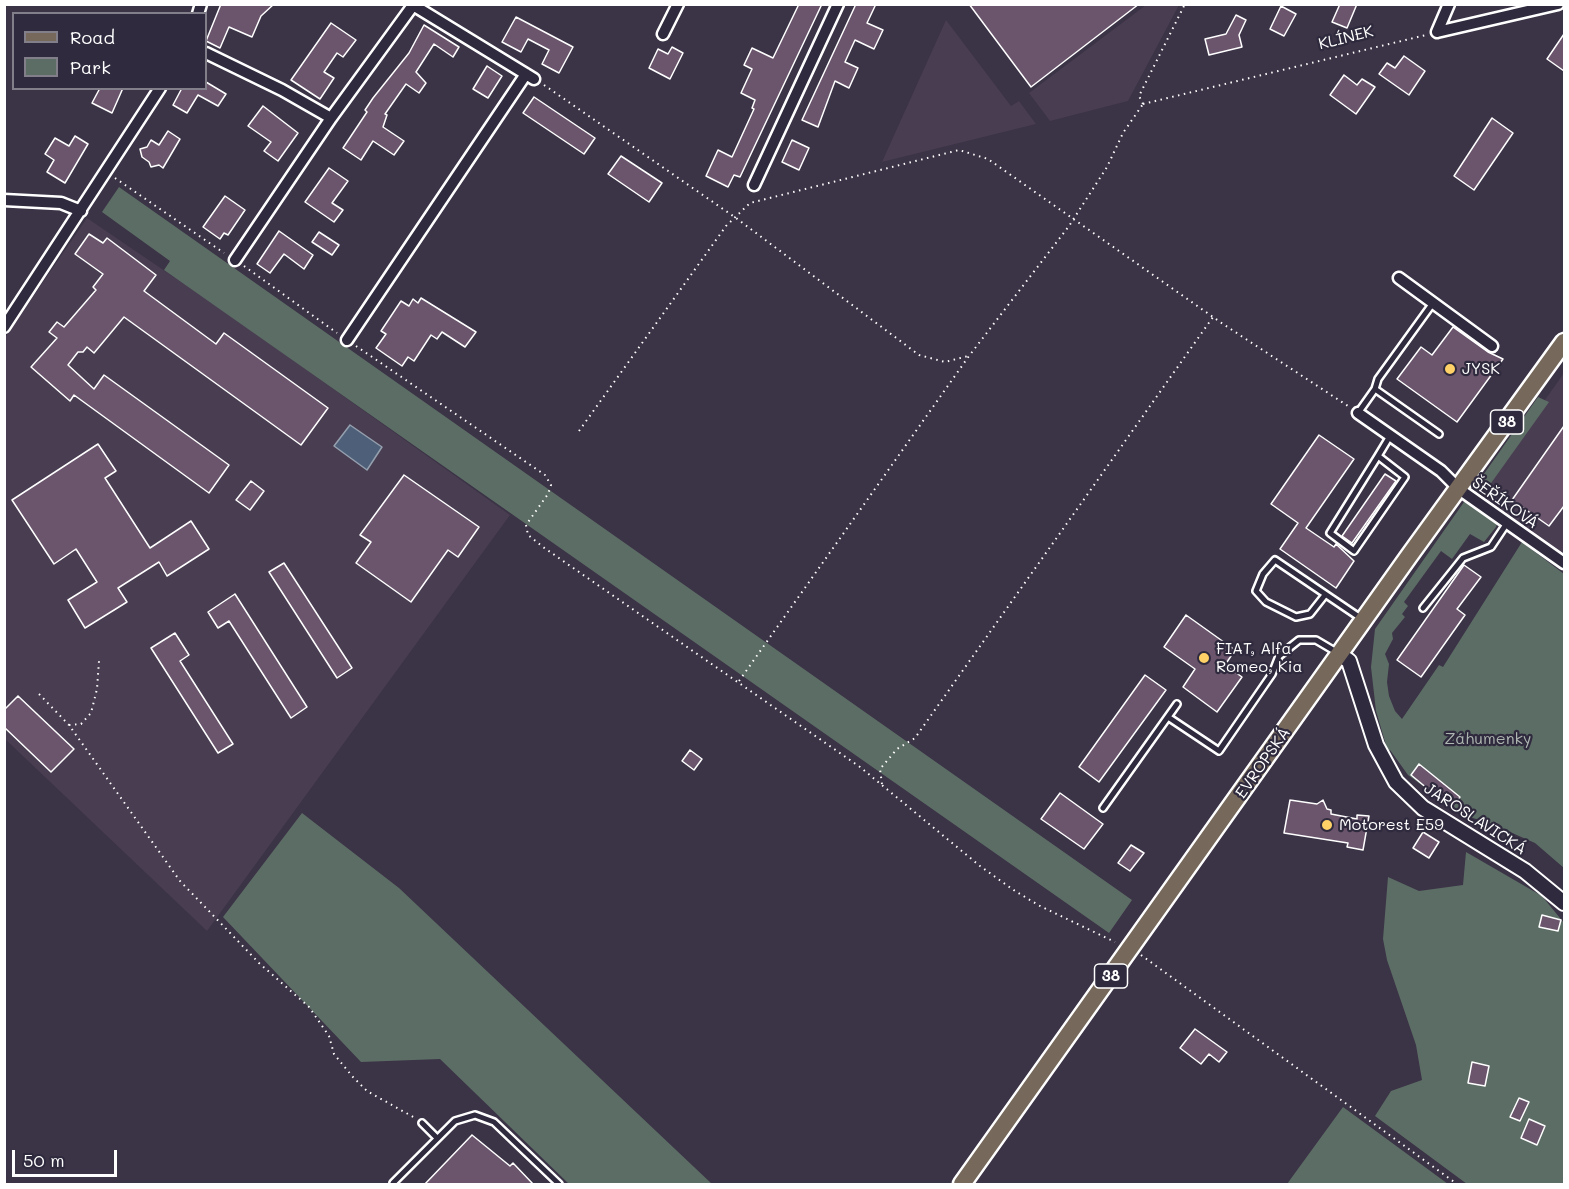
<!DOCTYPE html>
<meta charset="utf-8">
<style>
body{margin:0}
#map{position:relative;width:1569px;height:1189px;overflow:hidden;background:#3b3346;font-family:Mali,sans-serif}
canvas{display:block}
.frame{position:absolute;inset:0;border:6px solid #fff;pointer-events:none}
.legend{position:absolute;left:12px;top:12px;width:195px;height:78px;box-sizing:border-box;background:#2f2a3d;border:2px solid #827f8b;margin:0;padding:8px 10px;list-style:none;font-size:18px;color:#fff}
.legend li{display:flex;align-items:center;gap:12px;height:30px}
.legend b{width:30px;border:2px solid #827f8b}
.scale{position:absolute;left:12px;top:1150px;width:105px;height:27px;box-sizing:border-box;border:3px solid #fff;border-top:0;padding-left:8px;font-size:18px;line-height:21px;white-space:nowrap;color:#fff;-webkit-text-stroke:4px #2f2a3d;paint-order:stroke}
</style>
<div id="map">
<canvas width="1569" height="1189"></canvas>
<div class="frame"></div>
<ul class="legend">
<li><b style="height:8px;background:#76695c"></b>Road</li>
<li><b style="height:16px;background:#5c6d65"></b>Park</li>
</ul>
<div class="scale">50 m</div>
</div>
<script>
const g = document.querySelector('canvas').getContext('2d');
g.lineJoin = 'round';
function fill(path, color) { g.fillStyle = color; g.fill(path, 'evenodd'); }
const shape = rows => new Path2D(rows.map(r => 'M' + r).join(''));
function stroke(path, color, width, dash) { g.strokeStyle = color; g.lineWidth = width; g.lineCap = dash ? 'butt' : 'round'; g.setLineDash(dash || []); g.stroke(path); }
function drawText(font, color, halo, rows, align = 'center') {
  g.font = font + ' Mali,sans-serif'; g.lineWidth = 4.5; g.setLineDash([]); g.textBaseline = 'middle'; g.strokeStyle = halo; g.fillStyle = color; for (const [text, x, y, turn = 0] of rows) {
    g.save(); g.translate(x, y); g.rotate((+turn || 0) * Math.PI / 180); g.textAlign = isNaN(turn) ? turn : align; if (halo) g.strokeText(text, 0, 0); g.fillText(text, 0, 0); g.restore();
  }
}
const built = shape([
 [1146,5,1179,5,1128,101,1050,121,1029,93],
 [946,20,1011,106,1019,101,1036,124,882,162],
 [87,218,231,316,510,515,207,931,5,739,4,339],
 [1564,373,1564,555,1478,494]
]);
const green = shape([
 [119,187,1132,900,1109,933,164,270,170,261,102,212],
 [1538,397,1549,402,1484,493,1480,491,1479,481],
 [1464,502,1467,502,1497,524,1496,527,1484,542,1470,534,1452,559,1441,551,1404,602,1408,606,1402,614,1405,617,1392,633,1393,639,1385,654,1389,664,1387,682,1389,696,1395,711,1402,719,1439,665,1443,667,1522,542,1564,574,1564,868,1535,843,1487,822,1462,815,1408,775,1390,750,1388,752,1376,711,1371,667,1375,629],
 [302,813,399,888,712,1184,569,1184,440,1059,361,1062,223,917],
 [1466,852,1542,896,1564,923,1564,1184,1467,1184,1375,1116,1391,1091,1422,1080,1416,1045,1387,960,1383,939,1388,877,1419,891,1463,885],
 [1343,1107,1399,1148,1448,1184,1287,1184]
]);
const water = shape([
 [350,425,382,447,367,470,334,446,350,425]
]);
const building = shape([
 [221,4,274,4,261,16,252,37,229,27,220,48,206,41,221,4],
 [799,4,822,4,740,177,734,175,728,187,706,176,718,150,732,157,754,109,752,108,755,100,741,93,752,69,744,65,752,48,773,58,799,4],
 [856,4,876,4,867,23,883,30,874,49,855,40,845,62,858,68,849,88,835,81,818,127,802,120,856,4],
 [969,4,1139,4,1031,87,969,4],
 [1340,4,1357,4,1347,28,1332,22,1340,4],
 [1281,6,1296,14,1284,36,1270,29,1281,6],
 [1236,15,1246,20,1239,35,1242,47,1209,55,1205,39,1226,34,1236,15],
 [516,17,573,47,559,73,542,64,549,50,528,39,521,52,502,42,516,17],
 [331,23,356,40,343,57,337,53,324,72,334,78,320,99,291,80,331,23],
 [424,25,459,47,453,57,434,44,416,72,426,83,419,93,406,84,385,114,387,115,383,127,404,141,394,155,373,141,361,160,343,148,367,112,365,110,373,98,409,53,424,25],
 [1564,34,1564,71,1547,59,1564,34],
 [672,47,683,53,670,79,649,68,658,49,668,54,672,47],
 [1404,56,1425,71,1409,95,1379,74,1387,63,1395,68,1404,56],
 [487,66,502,76,488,98,473,89,487,66],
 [1344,75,1357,85,1362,79,1375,87,1356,114,1330,95,1344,75],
 [206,82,226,94,218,106,198,95,187,113,173,105,182,88,206,88,206,82],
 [100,88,123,88,112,113,92,103,100,88],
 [534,97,595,138,584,154,523,113,534,97],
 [263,106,298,133,278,161,264,151,271,142,248,126,263,106],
 [1492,118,1513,133,1474,190,1454,176,1492,118],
 [168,131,180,139,163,168,159,165,151,167,149,162,142,157,140,149,147,147,151,140,159,145,168,131],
 [75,136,88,144,65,183,47,172,54,160,45,154,55,138,69,146,75,136],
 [792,140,809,148,799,170,782,162,792,140],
 [621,156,662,183,649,202,608,174,621,156],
 [329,168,348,181,332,203,343,210,334,222,305,202,329,168],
 [225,196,245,210,228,235,224,233,220,239,203,227,225,196],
 [279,231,313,255,304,269,284,254,270,273,257,264,279,231],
 [319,232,339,245,332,255,312,242,319,232],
 [89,234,103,243,107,238,156,275,144,291,216,344,224,333,328,408,301,445,124,317,94,353,87,347,83,352,78,352,68,365,94,389,104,375,229,465,209,493,74,395,70,401,31,367,57,338,49,332,57,322,64,327,96,290,93,287,103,274,75,254,89,234],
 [421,298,476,332,465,347,442,332,437,339,431,335,414,361,408,357,402,366,376,348,386,334,381,331,401,301,409,306,413,299,418,303,421,298],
 [1453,327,1488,352,1503,359,1457,422,1397,379,1421,347,1432,355,1453,327],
 [1564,426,1564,506,1549,526,1512,500,1564,426],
 [1319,435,1354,459,1306,528,1334,547,1336,544,1354,561,1336,588,1280,549,1298,523,1271,504,1319,435],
 [98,444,116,471,105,478,150,548,191,521,209,549,167,576,159,562,118,588,127,602,85,628,68,600,97,582,76,549,54,564,12,500,98,444],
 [1385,474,1396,481,1352,543,1342,536,1385,474],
 [404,475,479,527,458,557,448,550,411,602,356,563,371,542,360,535,404,475],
 [251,481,264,491,250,510,236,500,251,481],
 [284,563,352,668,337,678,269,572,284,563],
 [1464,565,1481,577,1457,609,1465,615,1421,677,1397,660,1464,565],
 [235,594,307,707,291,718,229,621,218,628,208,612,235,594],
 [1186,615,1235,650,1225,665,1242,677,1217,712,1183,687,1195,669,1164,647,1186,615],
 [175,633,189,655,180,661,233,744,218,753,151,648,175,633],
 [1145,675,1166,690,1099,782,1079,767,1145,675],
 [18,696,74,749,51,772,4,727,4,710,18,696],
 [690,750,702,759,694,770,682,761,690,750],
 [1419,764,1460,797,1451,808,1411,775,1419,764],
 [1060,793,1103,824,1084,849,1041,819,1060,793],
 [1290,800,1317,804,1323,800,1327,809,1331,810,1331,814,1357,819,1357,815,1369,816,1363,850,1347,847,1348,843,1284,833,1290,800],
 [1423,832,1439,842,1429,858,1413,848,1423,832],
 [1131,845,1144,853,1130,871,1118,863,1131,845],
 [1542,915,1561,920,1558,931,1539,927,1542,915],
 [1195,1029,1227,1052,1219,1062,1209,1054,1201,1064,1180,1048,1195,1029],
 [1472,1062,1489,1066,1485,1086,1468,1083,1472,1062],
 [1519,1098,1529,1102,1520,1121,1510,1117,1519,1098],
 [1529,1119,1545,1126,1537,1145,1521,1138,1529,1119],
 [472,1135,510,1166,513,1163,534,1185,424,1185,472,1135]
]);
const path = shape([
 [544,85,736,218,919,355,945,362,968,356],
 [1143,104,1426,35],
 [1143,104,1139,96,1185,4],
 [115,178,224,253],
 [244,266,337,333],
 [356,346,545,475,551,485,548,494,526,525,528,535,543,547,860,767,980,866,1015,891,1040,906,1115,942],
 [579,431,726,226,750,203,959,150,988,159,1223,324,1348,406],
 [739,681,969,356,1069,226,1107,167,1123,133,1143,104],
 [39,694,69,725,180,881,259,963,309,1007,329,1036,334,1054,352,1076,367,1091,415,1118],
 [69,725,81,724,91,713,97,689,99,661],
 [882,784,880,769,897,749,915,738,1213,317],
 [1141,955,1457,1184]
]);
const service = shape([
 [1375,389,1378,379,1433,303],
 [1358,413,1375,389,1439,434],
 [1378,456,1405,477,1354,551,1330,533,1378,456,1390,436],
 [1325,595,1310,614,1296,617,1266,602,1256,591,1263,574,1275,560,1362,619],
 [1423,608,1463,558,1491,547,1507,523],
 [1168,717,1219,751,1272,674,1279,656,1299,640,1316,640,1338,653],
 [1103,808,1177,704],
 [422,1123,437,1138],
 [393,1183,455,1121,475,1115,494,1122,559,1184]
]);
const minor = shape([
 [413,5,534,79],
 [198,14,201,4],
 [1437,32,1558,4],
 [1437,32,1449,4],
 [663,34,678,4],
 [206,53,282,90,331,118,414,4],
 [754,185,838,4],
 [4,200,61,203,81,211],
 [235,260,331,118],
 [1399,278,1492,346],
 [4,327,160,88],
 [347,340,526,74],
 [1358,413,1441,471,1459,489,1564,563]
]);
const tertiary = shape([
 [1339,654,1349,661,1376,745,1396,782,1423,808,1525,871,1564,903]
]);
const primary = shape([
 [962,1184,1409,556,1564,342]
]);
const markers = [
 [1450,369,6,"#ffd166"],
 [1204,658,6,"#ffd166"],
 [1327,825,6,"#ffd166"]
];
const shields = [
 [1507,422,33],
 [1111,976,33]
];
const shieldNames = [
 ["38",1507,422],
 ["38",1111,976]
];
const streetNames = [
 ["KLÍNEK",1346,38,-14],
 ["ŠEŘÍKOVÁ",1505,503,35],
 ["EVROPSKÁ",1263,763,-55],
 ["JAROSLAVICKÁ",1475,819,33]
];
const poiNames = [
 ["JYSK",1462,369],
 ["FIAT, Alfa",1216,649],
 ["Romeo, Kia",1216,667],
 ["Motorest E59",1339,825]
];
const parkNames = [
 ["Záhumenky",1488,739]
];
fill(built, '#493d51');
fill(green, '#5c6d65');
fill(water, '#4e6079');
stroke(water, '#95a0af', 1.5);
fill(building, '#6a556c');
stroke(building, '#fff', 1.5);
stroke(service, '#fff', 10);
stroke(minor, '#fff', 15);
stroke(tertiary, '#fff', 18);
stroke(primary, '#fff', 21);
stroke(path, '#fff', 2, [1.5, 4.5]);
stroke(service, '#2f2a3d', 5);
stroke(minor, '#2f2a3d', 10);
stroke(tertiary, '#2f2a3d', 14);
stroke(primary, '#76695c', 16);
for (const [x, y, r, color] of markers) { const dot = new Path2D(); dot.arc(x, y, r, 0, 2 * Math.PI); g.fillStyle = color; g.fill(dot); stroke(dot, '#2f2a3d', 2); }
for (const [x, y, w] of shields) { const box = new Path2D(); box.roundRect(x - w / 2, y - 12, w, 24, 4.5); g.fillStyle = '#2f2a3d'; g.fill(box); stroke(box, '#fff', 1.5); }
drawText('bold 15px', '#fff', null, shieldNames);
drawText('16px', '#fff', '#2f2a3d', streetNames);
drawText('16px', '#fff', '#2f2a3d', poiNames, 'left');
drawText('16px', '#aeb6b2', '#2f2a3d', parkNames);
</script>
